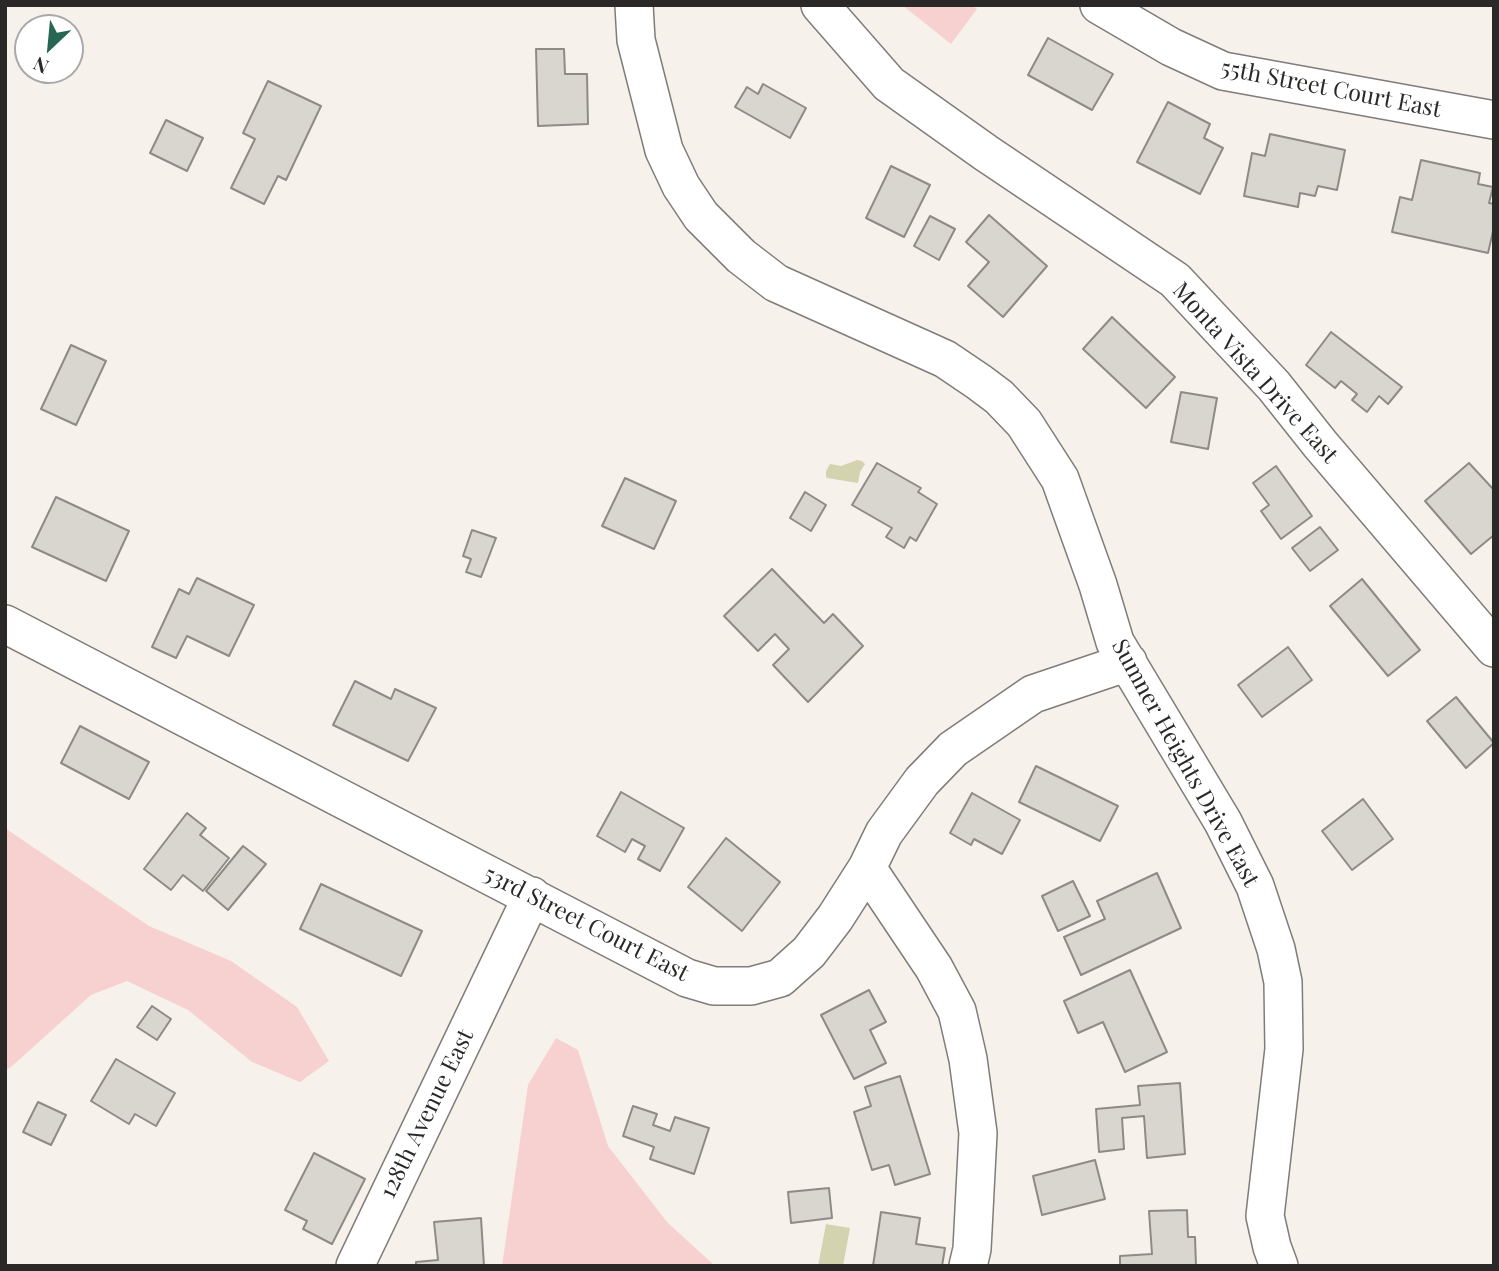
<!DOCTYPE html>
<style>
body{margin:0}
#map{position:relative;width:1499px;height:1271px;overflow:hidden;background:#f7f1ec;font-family:"Playfair Display",serif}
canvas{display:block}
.frame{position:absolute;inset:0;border:7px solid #2b2927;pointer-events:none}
.north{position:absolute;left:14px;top:14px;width:70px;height:70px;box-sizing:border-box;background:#fff;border:2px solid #aaa9a9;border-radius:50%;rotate:206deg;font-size:19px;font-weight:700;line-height:28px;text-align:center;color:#2b2927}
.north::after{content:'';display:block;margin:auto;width:24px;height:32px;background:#276653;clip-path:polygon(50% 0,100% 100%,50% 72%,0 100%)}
</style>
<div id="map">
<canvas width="1499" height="1271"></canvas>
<div class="frame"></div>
<div class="north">N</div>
</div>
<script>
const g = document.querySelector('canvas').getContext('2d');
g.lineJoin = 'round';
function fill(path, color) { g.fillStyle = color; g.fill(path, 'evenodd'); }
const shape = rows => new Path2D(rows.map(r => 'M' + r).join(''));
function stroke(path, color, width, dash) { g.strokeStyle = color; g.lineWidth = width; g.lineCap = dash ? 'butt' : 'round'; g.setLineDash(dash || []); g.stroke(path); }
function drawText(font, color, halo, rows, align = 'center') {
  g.font = font + ' "Playfair Display",serif'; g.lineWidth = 5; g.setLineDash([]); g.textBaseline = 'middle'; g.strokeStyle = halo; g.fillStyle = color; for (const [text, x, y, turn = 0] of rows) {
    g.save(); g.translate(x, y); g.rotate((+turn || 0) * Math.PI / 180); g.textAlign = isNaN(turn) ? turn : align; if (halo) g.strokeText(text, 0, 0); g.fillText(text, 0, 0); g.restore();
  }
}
const green = shape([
 [902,5,972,5,977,9,951,44],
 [5,828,149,926,231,961,297,1007,329,1061,300,1082,252,1062,188,1010,127,981,91,995,11,1067,5,1070],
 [556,1038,578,1050,608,1146,667,1222,715,1266,502,1266,528,1085]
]);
const water = shape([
 [857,460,862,461,865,464,860,472,858,483,827,478,826,476,826,471,830,464,841,466],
 [826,1224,850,1228,843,1266,818,1266]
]);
const building = shape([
 [1048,38,1113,74,1092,110,1028,75,1048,38],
 [536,49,564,49,565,74,587,74,588,124,538,126,536,49],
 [268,81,321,106,286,180,278,176,264,204,231,188,255,139,243,133,268,81],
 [763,84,806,108,790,138,735,107,747,87,758,94,763,84],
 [1168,102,1210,124,1204,138,1223,148,1200,194,1137,162,1168,102],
 [166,120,203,138,187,171,150,153,166,120],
 [1270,134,1345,150,1337,190,1318,186,1315,196,1300,193,1298,207,1244,196,1252,153,1265,156,1270,134],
 [1421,160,1480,173,1478,184,1493,187,1489,203,1494,204,1494,227,1488,253,1392,232,1400,197,1412,200,1421,160],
 [891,166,930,185,904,237,866,218,891,166],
 [989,215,1047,266,1003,317,968,286,989,262,966,242,989,215],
 [930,216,955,229,939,260,914,246,930,216],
 [1112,317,1175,377,1146,408,1083,349,1112,317],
 [1331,332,1402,387,1388,404,1379,396,1367,412,1352,400,1357,394,1341,381,1335,388,1306,365,1331,332],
 [71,345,106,361,76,425,41,409,71,345],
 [1181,392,1217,398,1208,449,1171,442,1181,392],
 [877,463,921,488,918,492,937,504,916,541,910,537,904,548,886,537,892,528,852,505,877,463],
 [1469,463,1494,490,1494,535,1471,554,1425,501,1469,463],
 [1276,466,1312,516,1281,539,1261,511,1269,505,1253,483,1276,466],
 [625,478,676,501,654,549,602,526,625,478],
 [805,492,826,505,811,531,790,518,805,492],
 [56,497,129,531,106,581,32,547,56,497],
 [1320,527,1338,550,1310,571,1292,548,1320,527],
 [472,530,496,538,481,577,466,572,471,559,463,556,472,530],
 [772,569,824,623,833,614,863,646,808,702,773,665,789,649,775,634,758,651,724,616,772,569],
 [197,578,254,605,229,656,187,636,176,658,152,647,179,589,189,594,197,578],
 [1362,579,1420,650,1388,676,1330,606,1362,579],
 [1288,647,1312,680,1262,717,1238,685,1288,647],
 [355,681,391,699,395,689,436,708,408,761,333,725,355,681],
 [1456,697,1494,743,1466,768,1427,721,1456,697],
 [80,726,149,762,129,799,61,763,80,726],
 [1036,766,1118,806,1100,841,1019,802,1036,766],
 [621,792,684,828,660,871,638,859,645,846,632,839,625,852,597,836,621,792],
 [972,793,1020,820,1002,854,974,839,971,845,950,833,972,793],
 [1363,799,1393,839,1352,870,1322,831,1363,799],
 [187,813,206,828,200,835,229,858,203,891,183,875,171,890,144,869,187,813],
 [726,838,780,882,742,931,688,887,726,838],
 [243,846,266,864,228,910,206,891,243,846],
 [1157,873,1181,928,1081,975,1064,937,1105,919,1097,901,1157,873],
 [1073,881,1090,916,1058,931,1042,896,1073,881],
 [321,884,422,931,401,976,300,929,321,884],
 [1130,970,1167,1052,1125,1072,1103,1022,1078,1033,1064,1001,1130,970],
 [869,990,886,1022,870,1030,886,1063,854,1079,821,1015,869,990],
 [152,1006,171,1019,157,1040,137,1027,152,1006],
 [116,1059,175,1093,156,1126,135,1114,129,1124,91,1101,116,1059],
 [900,1076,930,1174,895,1185,889,1165,872,1170,854,1112,871,1106,865,1087,900,1076],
 [1180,1083,1185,1154,1147,1158,1144,1116,1122,1118,1124,1149,1099,1152,1096,1109,1140,1105,1138,1086,1180,1083],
 [38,1102,66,1115,51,1145,23,1132,38,1102],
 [633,1106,657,1114,653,1125,670,1131,675,1117,709,1128,694,1174,650,1159,654,1147,623,1136,633,1106],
 [314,1153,365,1179,332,1244,303,1229,307,1221,285,1210,314,1153],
 [1095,1160,1105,1199,1042,1215,1033,1176,1095,1160],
 [829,1188,832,1218,791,1223,788,1192,829,1188],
 [1187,1210,1188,1237,1195,1237,1196,1266,1120,1266,1120,1256,1152,1254,1149,1211,1187,1210],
 [881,1212,920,1218,916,1244,945,1248,942,1266,873,1266,881,1212],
 [481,1218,484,1266,416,1266,416,1262,438,1260,434,1222,481,1218]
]);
const minor = shape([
 [634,5,636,40,664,150,681,186,701,216,741,256,776,283,945,359,979,382,999,397,1024,423,1060,479,1098,585,1115,642,1223,822,1255,886,1276,949,1283,982,1284,1049,1265,1216,1272,1247,1279,1266],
 [820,5,889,84,986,153,1175,280,1274,386,1320,444,1494,648],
 [1099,5,1171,47,1223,71,1494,120],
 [5,624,687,978,714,986,751,986,780,978,809,952,835,918,867,868,884,833,922,781,953,749,1033,694,1128,662],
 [867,868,934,968,957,1011,968,1059,978,1133,972,1249,968,1266],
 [355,1266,532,896]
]);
const streetNames = [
 ["55th Street Court East",1331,89,11],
 ["Monta Vista Drive East",1255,373,48],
 ["Sumner Heights Drive East",1185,763,61],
 ["53rd Street Court East",586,924,27],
 ["128th Avenue East",427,1114,-64]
];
fill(green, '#f6d1d0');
fill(water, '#d4d3af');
fill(building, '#d9d6cf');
stroke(building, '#8e8b85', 2);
stroke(minor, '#817c78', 40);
stroke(minor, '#fff', 37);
drawText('23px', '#2b2927', '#fff', streetNames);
</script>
